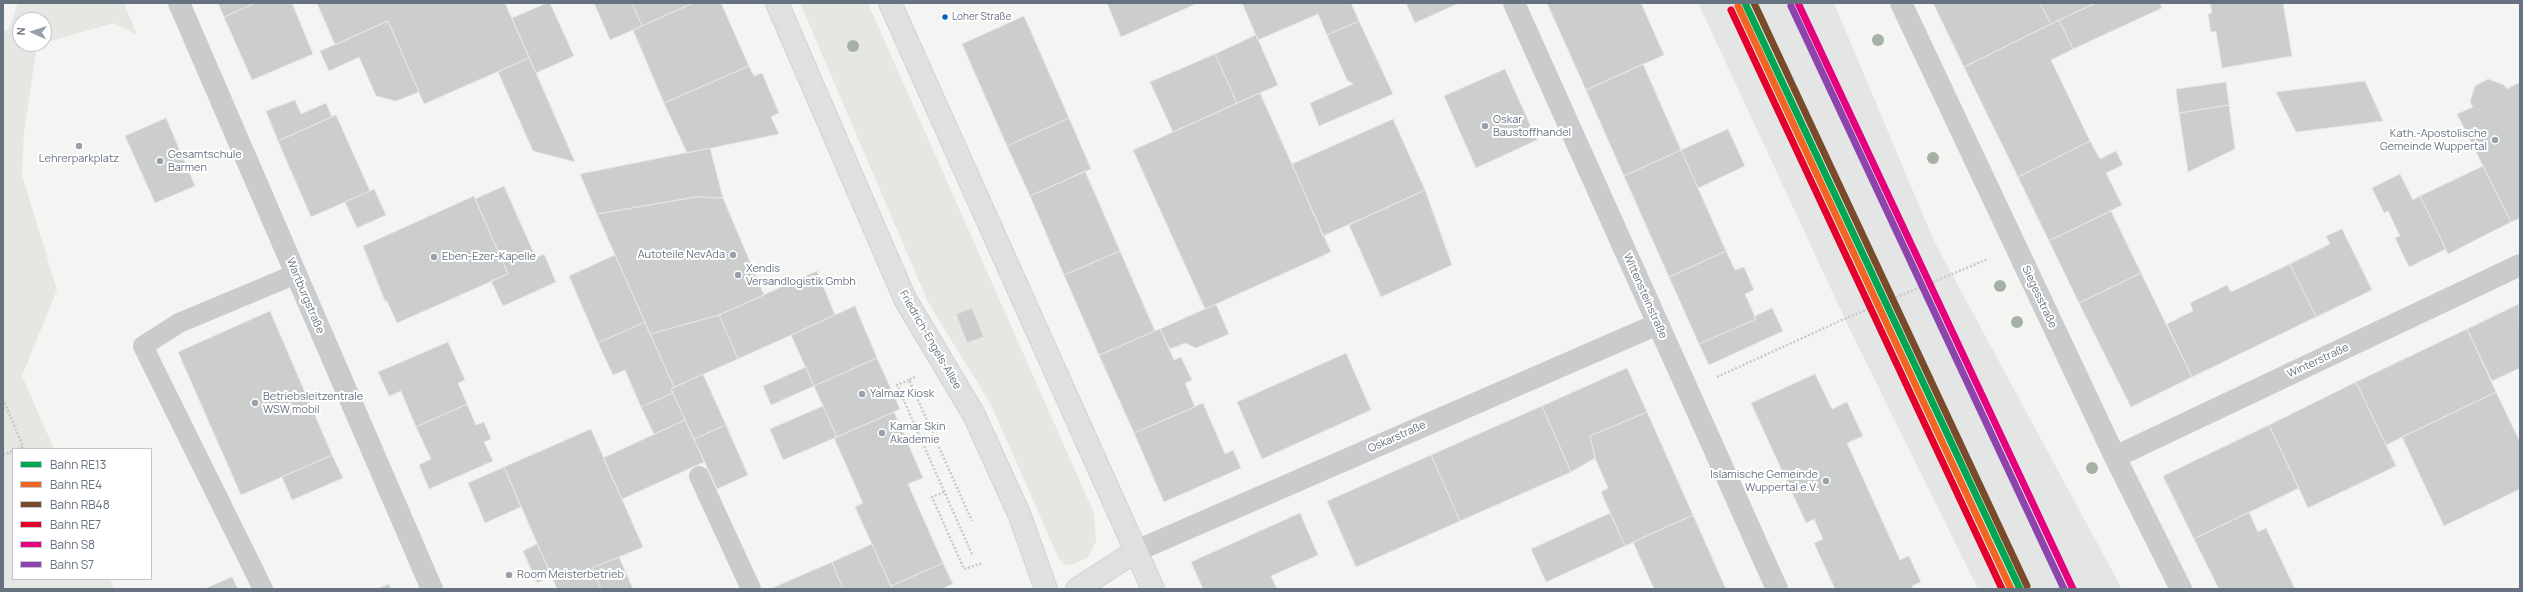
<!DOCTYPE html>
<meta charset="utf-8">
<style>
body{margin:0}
#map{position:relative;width:2523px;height:592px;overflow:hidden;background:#f4f5f3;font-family:Manrope,sans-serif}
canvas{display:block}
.frame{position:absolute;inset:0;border:4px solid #677281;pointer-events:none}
.legend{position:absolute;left:12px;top:448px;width:140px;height:132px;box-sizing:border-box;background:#fff;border:1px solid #c2c7cd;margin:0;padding:5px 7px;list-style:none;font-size:12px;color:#677281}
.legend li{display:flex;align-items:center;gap:8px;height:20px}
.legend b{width:20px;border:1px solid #c2c7cd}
.north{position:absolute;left:12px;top:12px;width:40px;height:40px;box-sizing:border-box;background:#fff;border:1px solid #c2c7cd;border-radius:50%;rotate:273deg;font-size:11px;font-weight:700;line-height:16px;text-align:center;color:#677281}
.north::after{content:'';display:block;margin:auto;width:14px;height:18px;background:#98a0a9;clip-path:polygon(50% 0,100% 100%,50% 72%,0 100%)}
</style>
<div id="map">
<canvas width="2523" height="592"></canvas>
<div class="frame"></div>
<ul class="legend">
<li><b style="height:5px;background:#00a651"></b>Bahn RE13</li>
<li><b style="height:5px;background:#f26522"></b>Bahn RE4</li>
<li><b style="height:5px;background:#7a4b2a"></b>Bahn RB48</li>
<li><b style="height:5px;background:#e4002b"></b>Bahn RE7</li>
<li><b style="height:5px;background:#e5007d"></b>Bahn S8</li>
<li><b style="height:5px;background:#8e44ad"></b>Bahn S7</li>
</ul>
<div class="north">N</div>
</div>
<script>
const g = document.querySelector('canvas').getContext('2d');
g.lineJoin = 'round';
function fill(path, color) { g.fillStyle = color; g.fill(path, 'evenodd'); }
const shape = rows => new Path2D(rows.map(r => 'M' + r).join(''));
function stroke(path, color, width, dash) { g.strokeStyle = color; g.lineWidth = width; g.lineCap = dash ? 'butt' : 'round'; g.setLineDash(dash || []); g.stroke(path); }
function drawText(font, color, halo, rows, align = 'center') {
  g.font = font + ' Manrope,sans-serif'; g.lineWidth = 4; g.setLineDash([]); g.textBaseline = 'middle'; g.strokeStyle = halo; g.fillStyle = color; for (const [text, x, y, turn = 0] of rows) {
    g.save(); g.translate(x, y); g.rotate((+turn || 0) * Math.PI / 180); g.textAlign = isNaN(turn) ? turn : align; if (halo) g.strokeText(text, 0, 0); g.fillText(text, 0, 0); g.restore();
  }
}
const built = shape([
 [1698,3,1834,3,1934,241,2122,589,1978,589,1851,332]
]);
const green = shape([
 [18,3,124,3,137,35,114,23,44,43,44,20,20,20,20,44,39,44,37,45,24,133,22,175,57,290,22,376,54,449,13,449,13,579,110,579,114,589,3,589,3,29,8,31],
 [800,3,868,3,1094,513,1096,542,1088,557,1072,565,1064,564,1059,559,991,405,928,302]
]);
const building = shape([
 [218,3,255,3,224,17,218,3],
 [255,3,292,3,313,54,252,80,224,17,255,3],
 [317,3,505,3,529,58,424,104,388,21,335,45,317,3],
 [547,3,550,3,574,56,536,73,512,18,547,3],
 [594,3,632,3,642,26,610,40,594,3],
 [632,3,693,3,642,26,632,3],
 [693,3,721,3,749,66,664,103,633,30,693,3],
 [1107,3,1198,3,1121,37,1107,3],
 [1242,3,1351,3,1359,21,1327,35,1318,14,1258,40,1242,3],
 [1406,3,1459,3,1415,23,1406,3],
 [1547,3,1641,3,1664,55,1586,90,1547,3],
 [1933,3,2040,3,2051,24,1964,67,1933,3],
 [2040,3,2096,3,2051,24,2040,3],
 [2096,3,2160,3,2162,8,2073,49,2059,20,2096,3],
 [2210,3,2283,3,2292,56,2222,68,2216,31,2211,32,2208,14,2212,13,2210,3],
 [1024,16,1069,118,1007,146,962,44,1024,16],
 [2059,20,2073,49,2051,60,2090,141,2018,177,1964,67,2059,20],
 [388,21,419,92,396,101,376,96,359,57,329,71,320,51,388,21],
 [1359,21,1393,94,1319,126,1310,103,1353,84,1347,80,1327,35,1359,21],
 [1256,35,1278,85,1237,103,1215,54,1256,35],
 [1215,54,1237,103,1173,132,1150,82,1215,54],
 [529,58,536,73,575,162,533,151,498,72,529,58],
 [1643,64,1681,150,1624,176,1586,90,1643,64],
 [749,66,754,76,762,73,779,113,771,117,779,134,687,153,664,103,749,66],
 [1505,69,1537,140,1476,168,1444,96,1505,69],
 [2488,79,2504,85,2507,89,2520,82,2520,218,2511,222,2457,114,2473,107,2470,102,2475,86,2488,79],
 [2365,81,2383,121,2296,132,2276,92,2365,81],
 [2226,82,2229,105,2179,113,2176,89,2226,82],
 [1260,93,1331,252,1205,309,1133,150,1260,93],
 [295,100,301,114,326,103,332,117,278,141,266,111,295,100],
 [2229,105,2235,149,2188,172,2179,113,2229,105],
 [336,115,370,191,311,217,278,141,336,115],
 [166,118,195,186,155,203,125,136,166,118],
 [1069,118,1091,169,1030,196,1007,146,1069,118],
 [1393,119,1425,190,1323,236,1292,164,1393,119],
 [1728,129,1745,166,1698,188,1681,150,1728,129],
 [2090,141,2100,159,2116,151,2123,165,2106,173,2122,205,2049,241,2018,177,2090,141],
 [710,148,723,198,696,197,597,214,580,174,710,148],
 [1681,150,1726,251,1669,277,1624,176,1681,150],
 [2483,166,2511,222,2448,254,2420,196,2483,166],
 [1085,171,1120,251,1064,275,1030,196,1085,171],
 [2400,174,2413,200,2420,196,2446,249,2409,267,2395,238,2400,236,2388,211,2384,213,2372,188,2400,174],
 [504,186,536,258,544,254,556,282,503,306,491,281,508,274,475,199,504,186],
 [374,189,386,215,357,228,345,202,374,189],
 [1425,190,1452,265,1381,297,1349,225,1425,190],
 [474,196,508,274,397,323,387,301,385,301,363,246,474,196],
 [696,197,723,198,764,295,719,315,650,334,597,214,696,197],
 [2111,211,2141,273,2079,303,2049,241,2111,211],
 [2342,229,2372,290,2316,317,2290,264,2330,244,2326,236,2342,229],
 [1120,251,1155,331,1099,355,1064,275,1120,251],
 [1726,251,1735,270,1744,267,1754,290,1745,294,1756,319,1699,344,1669,277,1726,251],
 [615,255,645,322,598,343,569,276,615,255],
 [2290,264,2316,317,2192,377,2167,324,2193,311,2190,303,2227,285,2231,292,2290,264],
 [817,271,835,315,738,359,719,315,817,271],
 [2141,273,2192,377,2131,407,2079,303,2141,273],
 [1216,304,1229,334,1196,348,1185,343,1170,349,1160,329,1216,304],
 [2519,304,2520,368,2492,381,2467,329,2519,304],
 [855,306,877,358,814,386,791,335,855,306],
 [972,308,984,337,967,343,956,314,972,308],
 [1772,308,1783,331,1709,365,1699,344,1756,319,1755,316,1772,308],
 [270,311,332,455,241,495,178,352,270,311],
 [719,315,738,359,674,387,650,334,719,315],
 [645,322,674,387,671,389,673,393,641,407,625,370,613,375,598,343,645,322],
 [1160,329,1174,360,1181,357,1192,380,1185,383,1195,407,1134,433,1099,355,1160,329],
 [2467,329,2496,392,2386,445,2356,382,2467,329],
 [448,342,465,380,458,383,467,404,416,427,401,391,389,396,378,372,448,342],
 [1346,353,1371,410,1262,459,1237,402,1346,353],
 [877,358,900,409,837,437,814,386,877,358],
 [806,367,814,386,771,405,763,386,806,367],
 [1627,368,1647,412,1590,436,1595,458,1571,472,1542,406,1627,368],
 [703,374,726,425,694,439,671,389,703,374],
 [1815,374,1832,409,1847,402,1863,436,1847,443,1900,560,1909,556,1921,582,1912,586,1914,589,1835,589,1814,543,1823,539,1814,519,1806,523,1751,403,1815,374],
 [2356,382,2396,466,2308,508,2269,425,2356,382],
 [2496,392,2520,442,2520,489,2444,526,2402,437,2496,392],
 [673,393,685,420,654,434,641,407,673,393],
 [1203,403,1225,454,1233,450,1241,468,1164,502,1134,433,1203,403],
 [467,404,476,425,484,422,491,439,484,442,493,461,429,489,419,465,431,459,416,427,467,404],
 [823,406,837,437,783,460,770,429,823,406],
 [1542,406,1571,472,1460,521,1431,455,1542,406],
 [894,412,923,478,908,484,943,563,891,586,855,507,863,503,834,438,894,412],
 [1647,412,1693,515,1625,546,1601,492,1608,488,1595,458,1590,436,1647,412],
 [685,420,704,462,622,499,603,458,685,420],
 [726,425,748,475,717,489,694,439,726,425],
 [2269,425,2299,488,2194,539,2163,476,2269,425],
 [591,429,643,547,592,568,601,589,557,589,504,467,591,429],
 [332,455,343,478,292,500,282,477,332,455],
 [1431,455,1460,521,1356,567,1327,501,1431,455],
 [504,467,521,507,485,523,468,483,504,467],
 [2249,512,2258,532,2266,528,2295,589,2219,589,2194,539,2249,512],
 [1300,513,1318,555,1271,576,1277,589,1203,589,1191,562,1300,513],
 [1610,513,1625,546,1546,582,1531,549,1610,513],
 [1693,515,1726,589,1654,589,1633,542,1693,515],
 [537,544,552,576,537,583,523,551,537,544],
 [872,544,892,589,843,589,832,562,872,544],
 [619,557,633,589,601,589,592,568,619,557],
 [832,562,843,589,770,589,832,562],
 [943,563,953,584,941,589,892,589,891,586,943,563],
 [232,577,238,589,204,589,232,577],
 [389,584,391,589,377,589,389,584]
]);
const path = shape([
 [915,377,909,380,972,521],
 [1717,377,1842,320,1988,259],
 [909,380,897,385,972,554],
 [3,399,24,449],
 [17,449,24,446],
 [3,455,13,451],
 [944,492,932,497,964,569,983,563]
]);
const service = shape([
 [699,476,751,589],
 [263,589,143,346,179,323,296,274]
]);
const minor = shape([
 [1901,3,2115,457,2181,589],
 [2115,457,2520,265],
 [1136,551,1658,324]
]);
const tertiary = shape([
 [179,3,432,589],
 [1514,3,1777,589]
]);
const secondary = shape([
 [1077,589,1136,551]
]);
const primary = shape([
 [777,3,905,299,974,415,1020,516,1046,589],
 [890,3,1153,589]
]);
const rail1 = shape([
 [1745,3,2020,589]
]);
const rail2 = shape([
 [1738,6,2011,589]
]);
const rail3 = shape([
 [1754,3,2027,586]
]);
const rail4 = shape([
 [1731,10,2002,589]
]);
const rail5 = shape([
 [1798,3,2073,589]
]);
const rail6 = shape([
 [1791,6,2064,589]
]);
const trees = [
 [1878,40],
 [853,46],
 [1933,158],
 [2000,286],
 [2017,322],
 [2092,468]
];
const markers = [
 [945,17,3.5,"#0065bd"],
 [1485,126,4,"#98a0a9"],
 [2495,140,4,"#98a0a9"],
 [79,146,4,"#98a0a9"],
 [160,161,4,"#98a0a9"],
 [733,255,4,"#98a0a9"],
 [434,257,4,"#98a0a9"],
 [738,275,4,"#98a0a9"],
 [862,394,4,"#98a0a9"],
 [255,403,4,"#98a0a9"],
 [882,433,4,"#98a0a9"],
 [1826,481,4,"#98a0a9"],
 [509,575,4,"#98a0a9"]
];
const busNames = [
 ["Loher Straße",952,17]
];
const poiNames = [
 ["Oskar",1493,120],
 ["Baustoffhandel",1493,133],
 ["Kath.-Apostolische",2487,134,"right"],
 ["Gemeinde Wuppertal",2487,147,"right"],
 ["Gesamtschule",168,155],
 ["Barmen",168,168],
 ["Lehrerparkplatz",79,159,"center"],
 ["Autoteile NevAda",725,255,"right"],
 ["Eben-Ezer-Kapelle",442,257],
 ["Xendis",746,269],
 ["Versandlogistik Gmbh",746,282],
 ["Yalmaz Kiosk",870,394],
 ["Betriebsleitzentrale",263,397],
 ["WSW mobil",263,410],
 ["Kamar Skin",890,427],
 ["Akademie",890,440],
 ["Islamische Gemeinde",1818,475,"right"],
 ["Wuppertal e.V.",1818,488,"right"],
 ["Room Meisterbetrieb",517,575]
];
const streetNames = [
 ["Wartburgstraße",305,296,67],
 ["Wittensteinstraße",1645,296,66],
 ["Siegesstraße",2039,297,65],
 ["Friedrich-Engels-Allee",930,340,60],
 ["Winterstraße",2318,361,-25],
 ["Oskarstraße",1397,437,-24]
];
fill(built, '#e4e6e6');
fill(green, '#e4e7e2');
fill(building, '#cccece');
stroke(building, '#e4e4e3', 1);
stroke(secondary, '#d0d1d1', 24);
stroke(primary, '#d1d2d3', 24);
stroke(path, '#c8c9c9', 2.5, [2, 2]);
stroke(service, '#cacbcd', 20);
stroke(minor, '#cacbcd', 22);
stroke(tertiary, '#cacbcd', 22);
stroke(secondary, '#dfe0e0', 22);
stroke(primary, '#dfe0e0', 22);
stroke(rail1, '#00a651', 7);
stroke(rail2, '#f26522', 7);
stroke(rail3, '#7a4b2a', 7);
stroke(rail4, '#e4002b', 7);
stroke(rail5, '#e5007d', 7);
stroke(rail6, '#8e44ad', 7);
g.fillStyle = '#a6b1a5';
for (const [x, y] of trees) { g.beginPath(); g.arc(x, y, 6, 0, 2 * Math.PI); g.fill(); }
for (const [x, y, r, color] of markers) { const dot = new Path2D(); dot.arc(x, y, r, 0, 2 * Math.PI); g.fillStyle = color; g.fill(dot); stroke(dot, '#fff', 1.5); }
drawText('10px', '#677281', '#fff', busNames, 'left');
drawText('11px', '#677281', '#fff', poiNames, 'left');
drawText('11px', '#677281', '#fff', streetNames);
</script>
